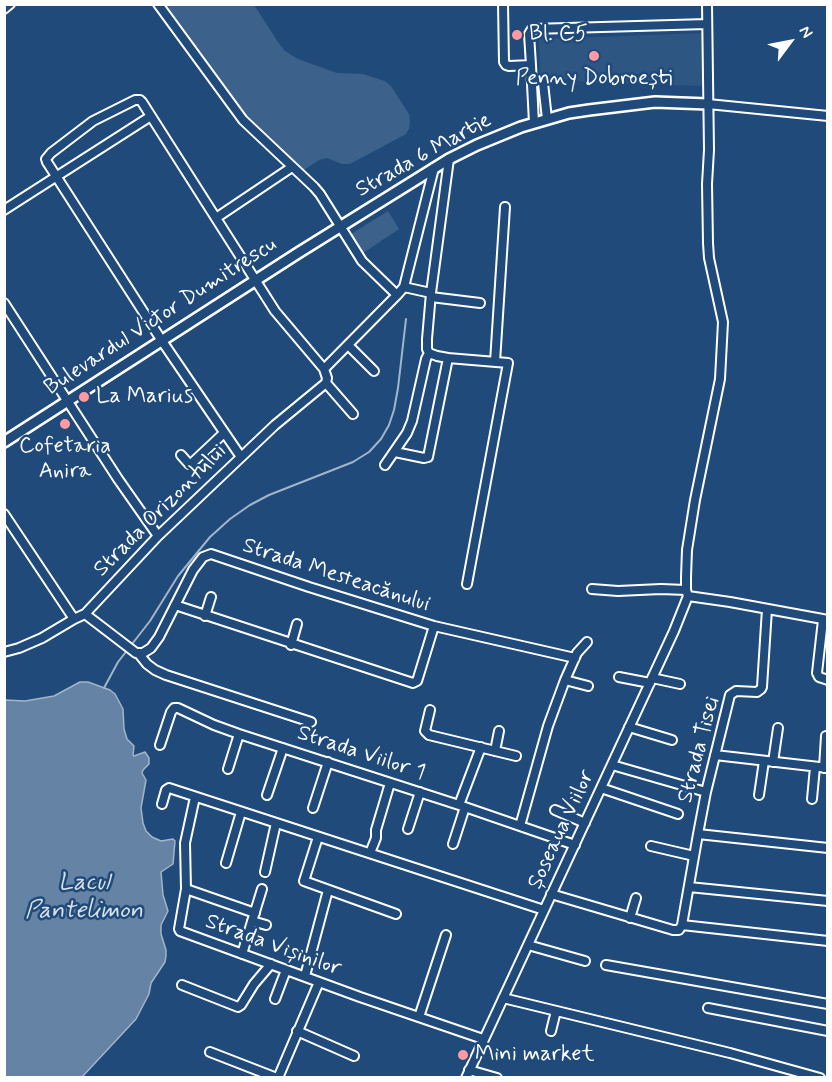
<!DOCTYPE html>
<meta charset="utf-8">
<style>
body{margin:0}
#map{position:relative;width:832px;height:1082px;overflow:hidden;background:#1f4a7a;font-family:Mynerve,sans-serif}
canvas{display:block}
.frame{position:absolute;inset:0;border:6px solid #fff;pointer-events:none}
.north{position:absolute;left:760px;top:12px;width:60px;height:60px;-webkit-text-stroke:4px #1f4a7a;paint-order:stroke;rotate:58deg;font-size:16px;font-weight:700;line-height:24px;text-align:center;color:#fff}
.north::after{content:'';display:block;margin:auto;width:21px;height:27px;background:#fff;clip-path:polygon(50% 0,100% 100%,50% 72%,0 100%)}
</style>
<div id="map">
<canvas width="832" height="1082"></canvas>
<div class="frame"></div>
<div class="north">N</div>
</div>
<script>
const g = document.querySelector('canvas').getContext('2d');
g.lineJoin = 'round';
function fill(path, color) { g.fillStyle = color; g.fill(path, 'evenodd'); }
const shape = rows => new Path2D(rows.map(r => 'M' + r).join(''));
function stroke(path, color, width, dash) { g.strokeStyle = color; g.lineWidth = width; g.lineCap = dash ? 'butt' : 'round'; g.setLineDash(dash || []); g.stroke(path); }
function drawText(font, color, halo, rows, align = 'center') {
  g.font = font + ' Mynerve,sans-serif'; g.lineWidth = 5; g.setLineDash([]); g.textBaseline = 'middle'; g.strokeStyle = halo; g.fillStyle = color; for (const [text, x, y, turn = 0] of rows) {
    g.save(); g.translate(x, y); g.rotate((+turn || 0) * Math.PI / 180); g.textAlign = isNaN(turn) ? turn : align; if (halo) g.strokeText(text, 0, 0); g.fillText(text, 0, 0); g.restore();
  }
}
const built = shape([
 [704,33,704,86,595,83,540,76,539,39]
]);
const green = shape([
 [162,5,254,5,278,42,285,51,298,59,337,73,363,74,385,81,391,86,409,114,410,122,409,129,406,134,350,164,342,164,327,158,319,160,304,170,247,118,233,101],
 [388,211,399,229,363,253,351,234]
]);
const water = shape([
 [80,682,88,682,110,690,115,694,123,709,124,729,127,739,134,746,133,755,134,756,145,752,149,758,149,764,143,770,142,773,146,780,141,808,143,823,146,831,152,837,161,841,173,839,175,841,173,864,161,872,163,895,168,911,161,925,161,934,166,950,166,956,165,962,151,983,149,994,136,1019,82,1077,5,1077,5,700,25,701,54,696,80,682]
]);
const stream = shape([
 [104,688,118,662,150,621,178,576,210,537,230,519,250,505,269,495,353,462,369,452,381,439,389,425,394,410,398,388,406,319]
]);
const minor = shape([
 [158,4,243,120,314,187,320,194,362,261,397,295],
 [503,4,504,62,506,65,509,66,531,65,529,34,532,29,707,24],
 [4,9,10,4],
 [531,65,534,123],
 [532,79,540,80,543,83,547,119],
 [708,104,828,116],
 [4,210,151,116],
 [216,218,292,167],
 [404,287,431,293],
 [431,297,480,303],
 [4,303,118,479,158,536],
 [348,345,374,371],
 [429,353,437,356,448,358,508,363,467,584],
 [495,362,505,207],
 [324,369,397,295,404,287,434,168],
 [326,383,353,414],
 [395,452,424,458,428,457,448,358],
 [181,455,189,464,191,464,224,433],
 [385,465,407,433,412,421,426,359,429,353,427,349,427,339,431,293,449,159],
 [4,514,74,619],
 [592,589,618,591,661,589,686,590],
 [688,596,686,590,686,577,687,550,695,500,720,379,723,322,709,258,708,243,707,184,709,150,707,4],
 [688,596,730,602,828,620],
 [175,605,413,683,417,681,418,678,434,626],
 [85,614,136,653,143,653,151,648,159,637,193,570,203,557,211,554,309,587,434,626,575,658],
 [205,616,211,597],
 [823,620,817,673,819,677,828,680],
 [291,645,297,624],
 [4,652,19,648,42,638,74,619,85,614,158,536,275,425,326,383,327,378,324,369,275,311,142,102,140,100,135,100,93,121,51,153,46,159,47,162,162,341,241,457],
 [139,654,147,664,155,670,166,675,311,722],
 [619,677,650,683],
 [652,678,680,684],
 [565,680,588,686],
 [430,710,425,731,429,735,516,756],
 [629,727,672,740],
 [160,745,171,712,174,708,178,708,214,725,239,734,459,805,575,845],
 [495,751,499,731],
 [715,755,828,768],
 [773,762,778,728],
 [612,765,706,792],
 [824,768,826,736],
 [228,769,239,734],
 [601,788,678,814],
 [267,795,283,748],
 [759,795,764,761],
 [195,797,185,843,186,889,179,929,180,931,360,997,483,1039],
 [812,799,815,767],
 [162,804,166,790,169,788,544,910],
 [459,805,481,747],
 [313,808,328,762],
 [555,810,585,823],
 [520,826,548,726,565,680,577,653,587,642],
 [408,829,420,792],
 [698,834,828,848],
 [318,837,304,881,396,914],
 [453,844,465,807],
 [651,846,694,856],
 [370,853,376,838,376,830,390,783],
 [226,863,241,812],
 [265,872,276,823],
 [689,887,828,901],
 [186,889,255,913],
 [551,894,673,930,679,930,682,925,828,941],
 [630,918,636,898],
 [252,921,266,925],
 [682,925,698,834,706,792,730,695,736,691,757,692,761,689,762,687,767,609],
 [528,945,585,961],
 [242,954,262,889],
 [606,965,828,1004],
 [305,976,328,890],
 [182,985,238,1007,241,1005,254,984,271,964],
 [503,998,730,1053,820,1078],
 [275,999,286,970],
 [708,1008,828,1031],
 [419,1017,446,935],
 [297,1031,354,1056],
 [551,1031,556,1011],
 [210,1052,277,1078],
 [469,1070,497,1078],
 [278,1078,319,982],
 [466,1078,674,631,688,596]
]);
const tertiary = shape([
 [4,442,298,253,449,159,477,145,521,127,569,113,589,110,655,102,708,104]
]);
const markers = [
 [517,35,6,"#ff9aa2"],
 [594,56,6,"#ff9aa2"],
 [84,397,6,"#ff9aa2"],
 [65,424,6,"#ff9aa2"],
 [463,1055,6,"#ff9aa2"]
];
const poiNames = [
 ["Bl. C5",529,35],
 ["Penny Dobroești",594,79,"center"],
 ["La Marius",96,397],
 ["Cofetaria",65,447,"center"],
 ["Anira",65,472,"center"],
 ["Mini market",475,1055]
];
const streetNames = [
 ["Strada 6 Martie",424,156,-29],
 ["Bulevardul Victor Dumitrescu",161,317,-33],
 ["Strada Orizontului",161,511,-45],
 ["Strada Mesteacănului",336,576,18],
 ["Strada Tisei",700,750,-75],
 ["Strada Viilor 1",361,754,18],
 ["Șoseaua Viilor",562,830,-65],
 ["Strada Vișinilor",273,946,20]
];
const waterNames = [
 ["Lacul",84,884],
 ["Pantelimon",84,912]
];
fill(built, '#2e5683');
fill(green, '#3c618b');
fill(water, '#6583a4');
stroke(water, '#a3b5c8', 1.5);
stroke(stream, '#a3b5c8', 2);
stroke(minor, '#fff', 12);
stroke(tertiary, '#fff', 14);
stroke(minor, '#1f4a7a', 8);
stroke(tertiary, '#1f4a7a', 9);
for (const [x, y, r, color] of markers) { const dot = new Path2D(); dot.arc(x, y, r, 0, 2 * Math.PI); g.fillStyle = color; g.fill(dot); stroke(dot, '#1f4a7a', 2); }
drawText('22px', '#fff', '#1f4a7a', poiNames, 'left');
drawText('22px', '#fff', '#1f4a7a', streetNames);
drawText('italic 24px', '#d8e0e8', '#1f4a7a', waterNames);
</script>
